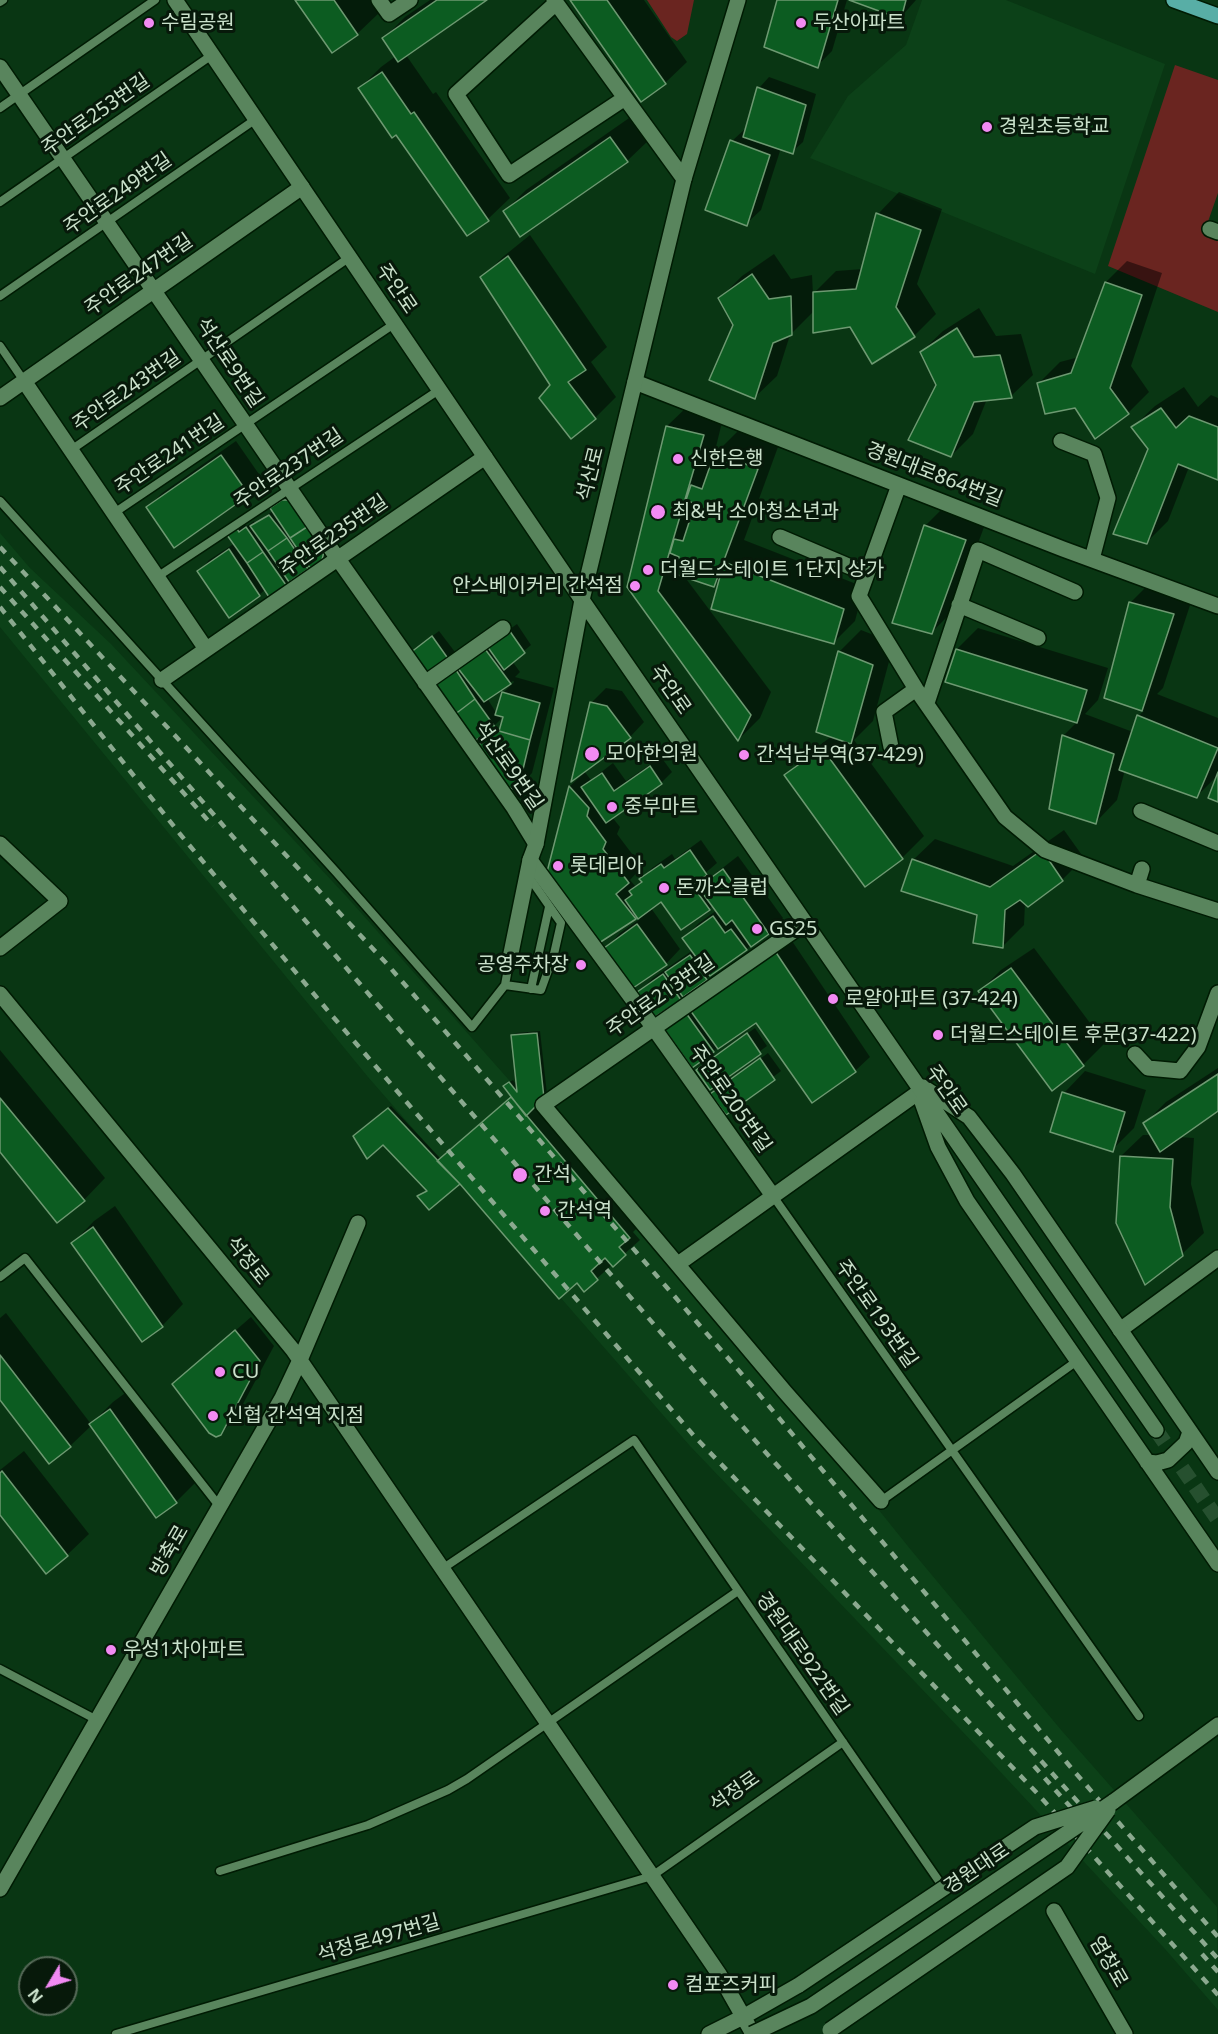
<!DOCTYPE html>
<meta charset="utf-8">
<style>
body{margin:0}
#map{position:relative;width:1218px;height:2034px;overflow:hidden;background:#093613;font-family:"Noto Sans",sans-serif}
canvas{display:block}
.north{position:absolute;left:18px;top:1956px;width:60px;height:60px;box-sizing:border-box;background:#07190a;border:2px solid #556957;border-radius:50%;rotate:232deg;font-size:16px;font-weight:700;line-height:24px;text-align:center;color:#cae1cb}
.north::after{content:'';display:block;margin:auto;width:21px;height:27px;background:#f28af3;clip-path:polygon(50% 0,100% 100%,50% 72%,0 100%)}
</style>
<div id="map">
<canvas width="1218" height="2034"></canvas>
<div class="north">N</div>
</div>
<script>
const g = document.querySelector('canvas').getContext('2d');
g.lineJoin = 'round';
function fill(path, color) { g.fillStyle = color; g.fill(path, 'evenodd'); }
const shape = rows => new Path2D(rows.map(r => 'M' + r).join(''));
function stroke(path, color, width, dash) { g.strokeStyle = color; g.lineWidth = width; g.lineCap = dash ? 'butt' : 'round'; g.setLineDash(dash || []); g.stroke(path); }
function drawText(font, color, halo, rows, align = 'center') {
  g.font = font + ' "Noto Sans","Noto Sans KR",sans-serif'; g.lineWidth = 6; g.setLineDash([]); g.textBaseline = 'middle'; g.strokeStyle = halo; g.fillStyle = color; for (const [text, x, y, turn = 0] of rows) {
    g.save(); g.translate(x, y); g.rotate((+turn || 0) * Math.PI / 180); g.textAlign = isNaN(turn) ? turn : align; if (halo) g.strokeText(text, 0, 0); g.fillText(text, 0, 0); g.restore();
  }
}
const built = shape([
 [922,0,1006,0,1165,64,1095,274,810,158,848,96,906,45],
 [0,533,30,568,111,644,347,897,771,1376,911,1550,1062,1731,1217,1907,1218,2010,1165,1949,981,1751,690,1446,368,1077,0,627]
]);
const green = shape([
 [647,0,694,0,687,34,677,41,671,37],
 [1175,65,1218,80,1218,193,1204,233,1218,238,1218,312,1108,266]
]);
const shadow = shape([
 [297,0,370,0,379,13,357,34],
 [430,0,485,0,406,55,433,94,436,92,510,198,488,219,467,234,397,133,360,88,381,67,396,56,384,38,405,17],
 [572,0,644,0,687,62,665,83],
 [778,0,847,0,832,51,817,66],
 [853,0,916,0,901,17],
 [769,77,816,94,803,142,792,152,781,148,761,210,746,224,732,141,747,127,759,88],
 [632,116,649,140,627,161,505,211,526,190],
 [899,192,942,209,917,284,936,314,914,336,850,325,814,311,790,335,777,376,755,397,734,325,720,298,742,276,774,254,791,279,812,275,813,294,836,271,863,269,878,214],
 [530,235,607,347,591,362,616,397,595,418,552,385,482,277,504,256],
 [1127,261,1162,273,1131,366,1149,392,1128,413,1075,406,1038,384,1060,362,1079,357,1106,282],
 [979,308,996,336,1021,334,1033,375,1011,396,987,399,973,434,951,456,938,385,921,352,943,331],
 [1184,387,1198,407,1211,395,1218,398,1218,478,1189,467,1168,521,1147,542,1150,449,1133,427,1155,406],
 [689,405,724,414,714,455,738,431,778,447,744,540,864,587,855,621,834,642,721,578,714,585,684,576,771,692,760,718,739,739,629,587,667,426],
 [236,441,263,480,248,494,148,507,162,493],
 [291,494,329,551,321,559,309,565,285,584,266,589,259,595,199,571,209,560,235,543,229,536,236,529,244,523,247,526,254,521,255,523,273,511,271,509,278,502],
 [947,504,987,519,953,611,931,633,925,526],
 [1152,581,1194,593,1163,688,1157,694,1218,718,1218,775,1196,797,1125,770,1117,800,1096,822,1051,808,1064,735,1077,722,947,681,957,649,978,628,1108,668,1098,700,1085,714,1133,732,1138,716,1144,711,1105,697,1131,602],
 [517,624,531,645,512,661,520,672,515,677,554,688,532,773,518,788,479,747,502,726,505,715,498,714,501,719,494,726,433,683],
 [513,681,514,682,503,693,497,714,487,698],
 [861,630,894,643,873,721,854,740,924,836,902,858,866,884,786,775,808,754,832,736,839,652],
 [439,631,455,652,448,659,419,646],
 [606,688,622,691,644,722,630,737,584,771,591,780,613,763,626,781,661,757,672,772,661,783,612,817,620,827,617,834,642,867,630,880,636,887,652,868,672,854,675,859,701,840,717,863,703,875,707,880,738,856,783,918,768,933,680,998,639,992,653,978,693,950,684,938,699,923,717,910,713,905,709,909,662,900,651,908,680,949,666,964,606,948,620,933,640,919,637,915,635,918,548,871,570,786,582,775,580,774,574,779,592,702],
 [1064,830,1084,858,1062,880,1025,903,1024,925,1002,947,979,914,913,860,935,839,1013,866],
 [790,938,870,1057,855,1071,812,1101,756,1021,713,1051,666,1029],
 [1034,948,1105,1043,1083,1065,980,991,1001,970],
 [755,1028,767,1046,710,1088,698,1070],
 [540,1031,547,1094,540,1100,643,1222,633,1232,640,1240,584,1290,577,1281,460,1182,419,1196,428,1190,383,1143,358,1133,391,1106,441,1159,512,1096,508,1083,513,1080,518,1087,512,1036,516,1033],
 [0,1050,105,1178,84,1200,0,1150],
 [768,1053,781,1071,726,1113,712,1094],
 [1218,1068,1218,1109,1179,1137,1194,1138,1191,1184,1204,1233,1182,1254,1121,1156,1143,1135,1152,1135,1145,1123,1166,1102],
 [1085,1071,1146,1090,1134,1128,1112,1150,1064,1093],
 [115,1206,183,1304,162,1326,73,1243,94,1221],
 [6,1313,91,1424,113,1402,132,1388,198,1480,176,1502,156,1516,92,1425,70,1446,0,1397,0,1318],
 [251,1317,274,1346,235,1419,220,1434,174,1384],
 [24,1451,89,1534,67,1555,46,1572,0,1512,0,1470]
]);
const building = shape([
 [295,0,334,0,358,35,332,53,295,0],
 [437,0,487,0,398,62,382,38,437,0],
 [570,0,607,0,666,84,641,102,570,0],
 [777,0,838,0,818,68,764,47,777,0],
 [849,0,906,0,901,19,849,0],
 [382,72,411,114,414,112,489,221,467,236,396,135,392,138,358,88,382,72],
 [757,87,806,105,793,154,743,137,757,87],
 [610,137,628,162,520,237,503,211,610,137],
 [730,140,770,155,747,226,705,210,730,140],
 [876,213,921,230,896,307,915,337,872,364,850,327,813,333,813,292,856,289,876,213],
 [508,256,586,370,568,382,596,419,571,439,539,398,550,385,480,277,508,256],
 [752,274,769,299,791,296,792,335,773,343,755,399,709,380,733,325,718,298,752,274],
 [1105,282,1142,295,1110,388,1129,414,1095,439,1075,408,1045,414,1037,383,1071,373,1105,282],
 [957,328,974,357,1000,355,1012,398,974,402,951,457,908,440,936,385,920,352,957,328],
 [1161,408,1176,428,1189,416,1218,427,1218,480,1178,464,1147,544,1113,534,1148,449,1131,427,1161,408],
 [666,426,704,435,658,591,751,715,738,741,627,587,666,426],
 [715,452,758,469,714,587,675,574,679,557,670,553,674,539,683,541,695,504,686,500,691,485,702,489,715,452],
 [221,455,249,495,174,548,146,507,221,455],
 [282,500,292,500,310,525,290,538,270,508,282,500],
 [269,515,287,538,268,551,250,526,269,515],
 [310,525,325,547,322,560,310,568,290,538,310,525],
 [924,525,966,540,932,634,892,623,924,525],
 [246,527,263,552,247,563,227,535,237,529,239,532,246,527],
 [287,538,308,569,289,582,268,551,287,538],
 [229,549,260,596,229,618,197,571,229,549],
 [263,552,286,585,269,597,247,563,263,552],
 [724,562,844,609,834,644,711,609,724,562],
 [1129,602,1174,614,1142,711,1104,698,1129,602],
 [509,630,525,653,504,670,487,646,509,630],
 [432,636,449,660,427,676,410,653,432,636],
 [485,649,511,684,484,702,457,667,485,649],
 [956,649,1087,690,1077,723,945,682,956,649],
 [838,651,873,665,851,744,816,732,838,651],
 [454,667,475,699,454,715,431,683,454,667],
 [502,692,540,703,530,740,499,731,503,717,495,715,502,692],
 [475,699,495,727,473,742,454,715,475,699],
 [590,702,607,706,631,738,571,782,590,702],
 [1137,715,1218,748,1197,798,1119,770,1137,715],
 [499,731,530,740,518,790,505,787,477,746,499,731],
 [1062,735,1114,754,1096,824,1049,809,1062,735],
 [822,748,903,859,865,887,784,775,822,748],
 [650,766,662,784,606,823,581,787,602,773,614,791,650,766],
 [1218,772,1218,802,1208,798,1218,772],
 [569,786,589,808,587,816,606,842,603,849,629,883,616,894,636,919,599,943,547,872,569,786],
 [690,850,707,875,692,885,710,910,681,930,661,902,638,919,625,900,632,895,629,891,642,882,639,879,661,864,664,868,690,850],
 [1042,850,1063,881,1028,907,1020,900,1005,910,1003,948,973,943,977,915,901,891,912,859,990,887,1042,850],
 [723,869,769,934,751,947,732,920,726,925,698,887,723,869],
 [713,916,725,933,731,929,747,950,710,976,682,938,713,916],
 [637,924,667,965,633,988,604,948,637,924],
 [775,951,856,1072,812,1103,756,1023,718,1049,690,1010,775,951],
 [690,955,707,980,683,997,665,972,690,955],
 [1011,968,1084,1066,1052,1091,978,991,1011,968],
 [663,974,681,1000,655,1017,637,992,663,974],
 [686,1013,714,1052,692,1068,664,1029,686,1013],
 [537,1033,544,1098,526,1116,503,1086,509,1082,517,1092,511,1035,537,1033],
 [747,1033,761,1054,710,1090,696,1070,747,1033],
 [760,1058,775,1080,726,1115,710,1094,760,1058],
 [1218,1074,1218,1111,1160,1152,1143,1123,1218,1074],
 [1062,1092,1125,1112,1113,1152,1050,1132,1062,1092],
 [511,1097,630,1238,619,1247,626,1255,613,1267,605,1258,591,1271,598,1280,584,1292,577,1283,559,1299,460,1184,437,1161,511,1097],
 [0,1098,85,1201,57,1223,0,1152,0,1098],
 [388,1108,460,1184,429,1210,417,1196,427,1191,383,1145,367,1159,353,1136,388,1108],
 [1120,1156,1173,1159,1170,1207,1183,1256,1145,1285,1116,1223,1120,1156],
 [93,1227,163,1327,142,1342,71,1243,93,1227],
 [235,1330,260,1361,221,1435,216,1437,209,1433,172,1384,235,1330],
 [0,1355,71,1447,49,1464,0,1400,0,1355],
 [110,1409,177,1503,156,1518,89,1424,110,1409],
 [2,1471,68,1556,46,1574,0,1515,0,1473,2,1471]
]);
const secondaryTunnel = shape([
 [1156,1430,1218,1520]
]);
const lane = shape([
 [0,2,3,0],
 [0,108,155,0],
 [0,202,212,55],
 [0,296,256,119],
 [0,346,24,381],
 [71,450,350,257],
 [0,501,336,872,472,1027,505,985],
 [114,513,394,324],
 [157,577,439,390],
 [509,963,505,985,541,990,554,954,561,923,527,874],
 [531,989,549,907],
 [773,1196,1139,1716],
 [0,1277,25,1258,220,1507],
 [881,1501,1077,1361],
 [442,1569,634,1440,943,1887],
 [0,1669,97,1720],
 [220,1871,368,1825,448,1790,467,1779,738,1591],
 [116,2034,652,1876,843,1742]
]);
const street = shape([
 [379,0,389,14,410,0],
 [554,0,684,179],
 [556,3,456,94,509,175,625,98],
 [0,67,338,559,514,808,536,844],
 [1210,229,1218,232],
 [24,381,206,649],
 [635,382,1063,549,1218,606],
 [0,398,302,187],
 [1061,441,1094,454,1108,498,1092,559],
 [899,485,859,596,916,689,1005,817,1045,850,1137,885,1218,911],
 [780,537,867,574],
 [959,605,1038,638],
 [162,680,485,457],
 [425,683,503,628],
 [927,703,978,550,1075,592],
 [891,747,884,712,916,689],
 [1141,811,1218,843],
 [0,844,60,901,0,948],
 [530,860,653,1027,773,1196],
 [1137,885,1142,869],
 [805,923,543,1105,785,1392,881,1501],
 [1135,1054,1148,1068,1180,1071,1198,1047,1218,993],
 [678,1264,919,1092],
 [1120,1330,1218,1258],
 [1054,1911,1125,2034]
]);
const secondary = shape([
 [175,0,582,600,1156,1430],
 [509,963,530,860,536,844,582,600,684,179,738,0],
 [0,994,293,1350,719,1974,753,2034],
 [923,1087,969,1117,1013,1174,1218,1472],
 [922,1102,938,1147,967,1201,1218,1564],
 [1147,1462,1157,1463,1168,1460,1186,1443,1190,1432],
 [1113,1802,1218,1725],
 [0,1889,282,1398,300,1360,358,1223],
 [709,2034,743,2017,799,1985]
]);
const primary = shape([
 [1174,0,1218,16]
]);
const rail = shape([
 [0,547,387,964,753,1387,1073,1770,1218,1937],
 [0,567,727,1409,1218,1959],
 [0,587,213,826],
 [0,607,180,834,329,1012,695,1437,1037,1793,1218,1995],
 [1034,1766,1098,1838],
 [1202,1954,1218,1972]
]);
const secondaryBridge = shape([
 [799,1985,1035,1827,1096,1808],
 [830,2030,1067,1867,1108,1810],
 [752,2034,811,2006,1113,1802]
]);
const markers = [
 [149,23,6,"#f28af3"],
 [801,23,6,"#f28af3"],
 [987,127,6,"#f28af3"],
 [678,459,6,"#f28af3"],
 [658,512,8,"#f28af3"],
 [648,570,6,"#f28af3"],
 [635,586,6,"#f28af3"],
 [592,754,8,"#f28af3"],
 [744,755,6,"#f28af3"],
 [612,807,6,"#f28af3"],
 [558,866,6,"#f28af3"],
 [664,888,6,"#f28af3"],
 [757,929,6,"#f28af3"],
 [581,965,6,"#f28af3"],
 [833,999,6,"#f28af3"],
 [938,1035,6,"#f28af3"],
 [520,1175,8,"#f28af3"],
 [545,1211,6,"#f28af3"],
 [220,1372,6,"#f28af3"],
 [213,1416,6,"#f28af3"],
 [111,1650,6,"#f28af3"],
 [673,1985,6,"#f28af3"]
];
const poiNames = [
 ["수림공원",161,23],
 ["두산아파트",813,23],
 ["경원초등학교",999,127],
 ["신한은행",690,459],
 ["최&박 소아청소년과",672,512],
 ["더월드스테이트 1단지 상가",660,570],
 ["안스베이커리 간석점",623,586,"right"],
 ["모아한의원",606,754],
 ["간석남부역(37-429)",756,755],
 ["중부마트",624,807],
 ["롯데리아",570,866],
 ["돈까스클럽",676,888],
 ["GS25",769,929],
 ["공영주차장",569,965,"right"],
 ["로얄아파트 (37-424)",845,999],
 ["더월드스테이트 후문(37-422)",950,1035],
 ["간석",534,1175],
 ["간석역",557,1211],
 ["CU",232,1372],
 ["신협 간석역 지점",225,1416],
 ["우성1차아파트",123,1650],
 ["컴포즈커피",685,1985]
];
const streetNames = [
 ["주안로253번길",96,115,-35],
 ["주안로249번길",118,194,-35],
 ["주안로247번길",139,275,-35],
 ["주안로",396,289,56],
 ["석산로9번길",229,363,56],
 ["주안로243번길",127,391,-35],
 ["주안로241번길",170,455,-34],
 ["주안로237번길",289,469,-34],
 ["석산로",591,474,-76],
 ["경원대로864번길",934,475,21],
 ["주안로235번길",334,536,-35],
 ["주안로",670,690,55],
 ["석산로9번길",508,766,55],
 ["주안로213번길",661,996,-35],
 ["주안로",946,1090,55],
 ["주안로205번길",730,1099,55],
 ["석정로",247,1261,51],
 ["주안로193번길",876,1314,55],
 ["방축로",170,1551,-60],
 ["경원대로922번길",802,1654,55],
 ["석정로",735,1792,-35],
 ["경원대로",977,1869,-34],
 ["석정로497번길",379,1939,-16],
 ["염창로",1108,1962,60]
];
fill(built, '#0c4118');
fill(green, '#6a2520');
fill(shadow, '#0007');
fill(building, '#0c5c21');
stroke(building, '#6d9971', 1.5);
stroke(secondaryTunnel, '#26502f', 15, [15, 8]);
stroke(lane, '#001b03', 11);
stroke(street, '#001b03', 18);
stroke(secondary, '#001b03', 18);
stroke(primary, '#001b03', 18);
stroke(lane, '#59855d', 8);
stroke(street, '#59855d', 15);
stroke(secondary, '#59855d', 15);
stroke(primary, '#58aea6', 15);
stroke(rail, '#8ba98f', 4.5, [8, 8]);
stroke(secondaryBridge, '#001b03', 18, []);
stroke(secondaryBridge, '#59855d', 15);
for (const [x, y, r, color] of markers) { const dot = new Path2D(); dot.arc(x, y, r, 0, 2 * Math.PI); g.fillStyle = color; g.fill(dot); stroke(dot, '#07190a', 2); }
drawText('20px', '#cae1cb', '#07190a', poiNames, 'left');
drawText('20px', '#cae1cb', '#07190a', streetNames);
</script>
